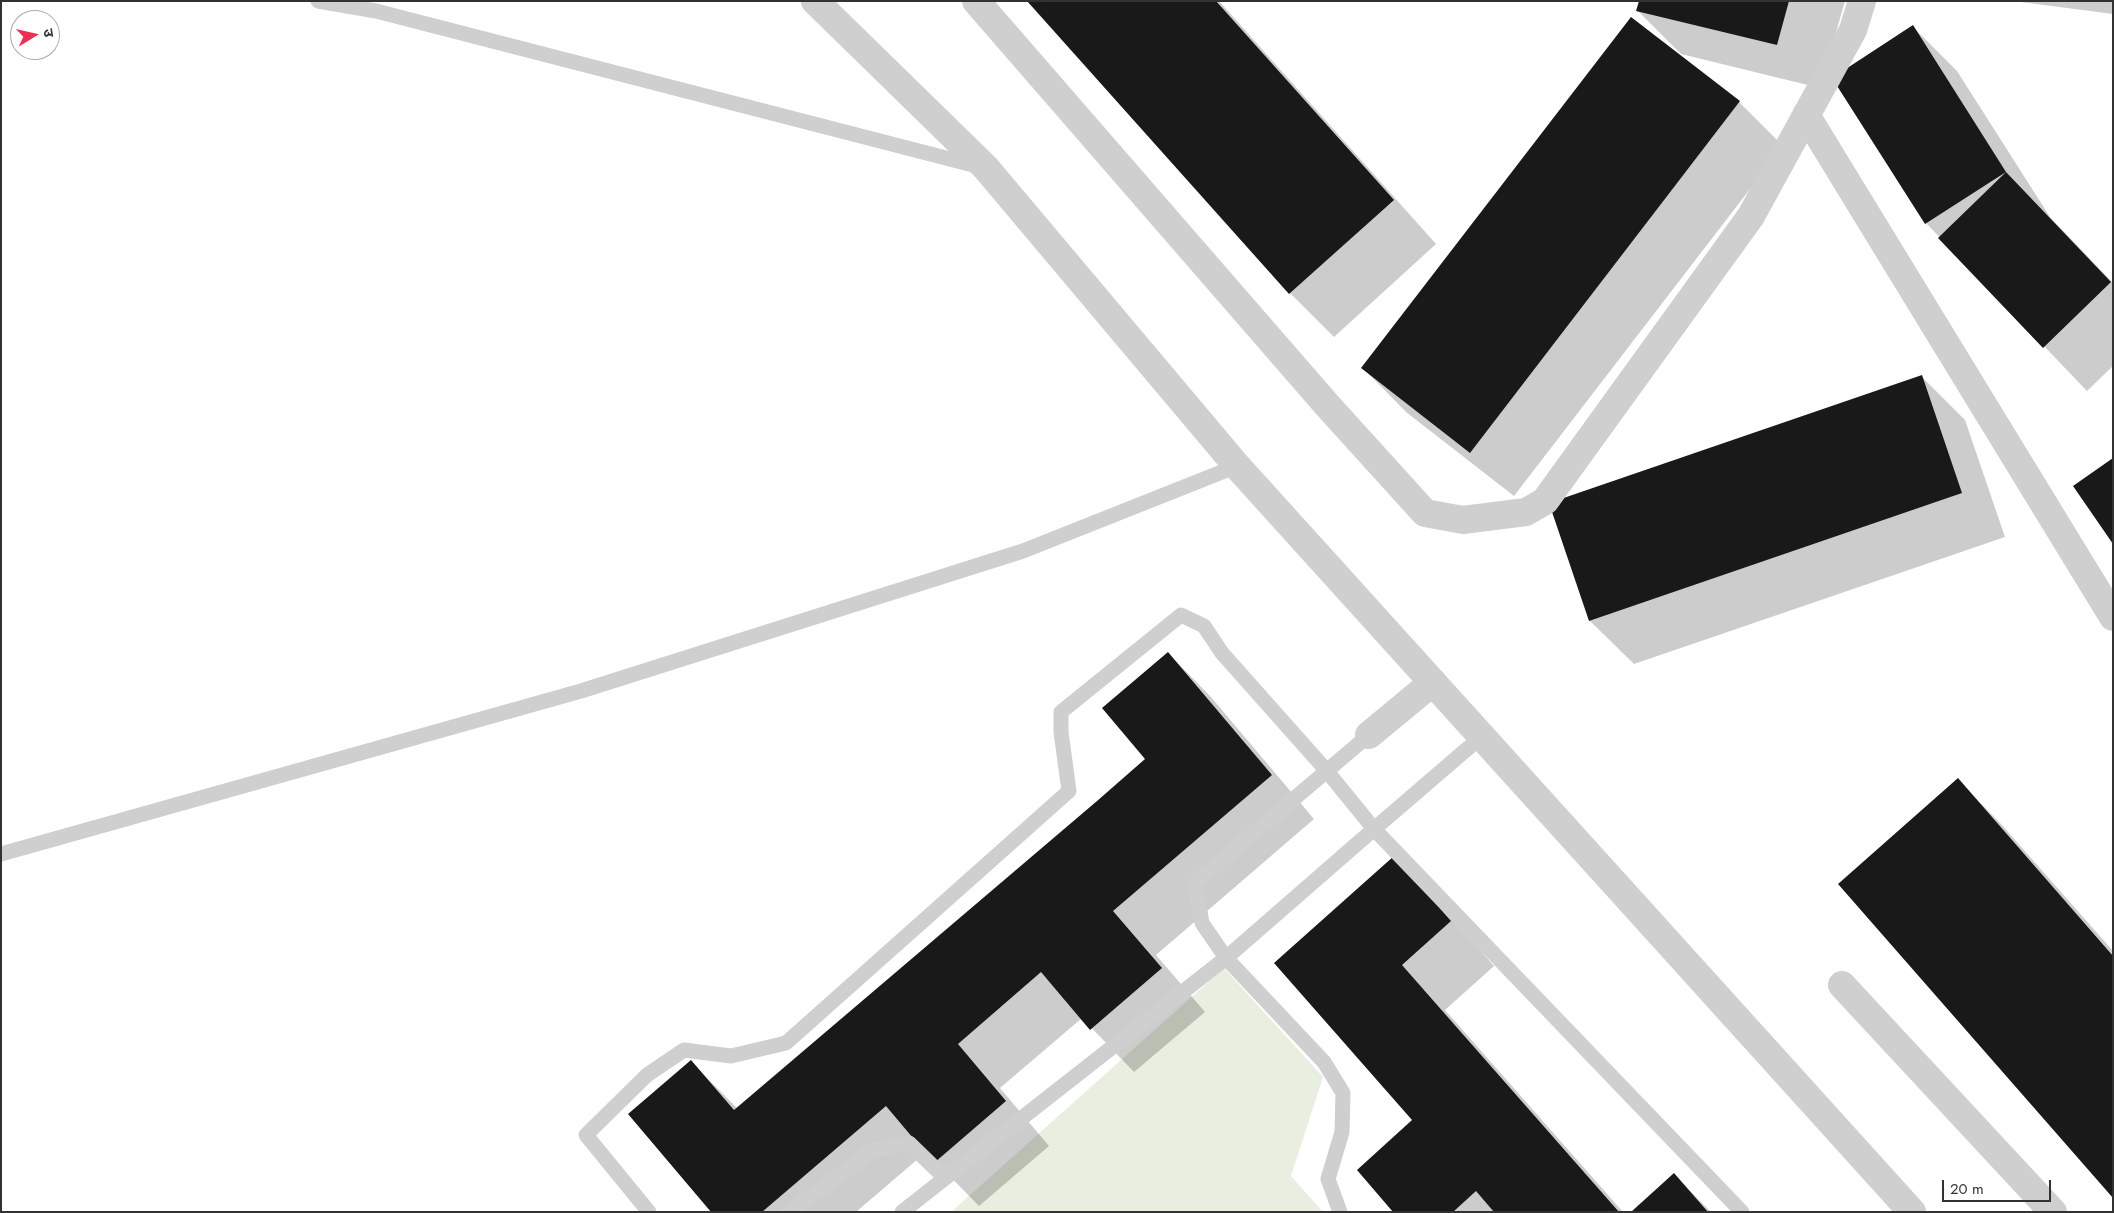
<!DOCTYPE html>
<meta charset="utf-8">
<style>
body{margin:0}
#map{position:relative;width:2114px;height:1213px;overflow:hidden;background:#fff;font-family:Jost,"Noto Sans Devanagari",sans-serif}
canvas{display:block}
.frame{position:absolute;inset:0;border:2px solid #323232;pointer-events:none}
.north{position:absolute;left:10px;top:10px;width:50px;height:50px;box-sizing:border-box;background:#fff;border:1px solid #adadad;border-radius:50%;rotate:81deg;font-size:14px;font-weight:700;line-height:20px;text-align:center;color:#323232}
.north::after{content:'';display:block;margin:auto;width:18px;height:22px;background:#ed2f53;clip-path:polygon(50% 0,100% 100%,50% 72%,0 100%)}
.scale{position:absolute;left:1942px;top:1180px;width:109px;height:22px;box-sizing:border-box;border:2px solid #323232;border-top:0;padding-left:6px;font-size:15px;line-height:18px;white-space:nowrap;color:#323232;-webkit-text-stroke:4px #fff;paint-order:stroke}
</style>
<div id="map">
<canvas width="2114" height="1213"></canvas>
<div class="frame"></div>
<div class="north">उ</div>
<div class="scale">20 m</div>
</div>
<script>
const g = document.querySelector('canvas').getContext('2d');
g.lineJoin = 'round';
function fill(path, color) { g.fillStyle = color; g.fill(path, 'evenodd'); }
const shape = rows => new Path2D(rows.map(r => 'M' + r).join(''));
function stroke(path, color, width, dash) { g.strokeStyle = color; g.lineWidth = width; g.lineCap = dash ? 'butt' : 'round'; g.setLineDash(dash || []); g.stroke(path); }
const green = shape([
 [1224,968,1323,1077,1291,1176,1323,1212,951,1212]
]);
const shadow = shape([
 [1028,1,1219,1,1436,244,1334,337,1290,293],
 [1640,1,1845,1,1820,88,1681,54,1637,10],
 [2020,1,2113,1,2113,14,2021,2],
 [1913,27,1957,71,2050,217,2113,283,2113,366,2087,391,1926,223],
 [1739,102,1783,146,1514,496,1406,412,1363,368],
 [1922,377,1965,420,2005,537,1634,664,1590,621,1550,504],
 [1168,653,1211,697,1314,819,1156,955,1205,1012,1134,1072,1082,1018,1000,1088,1049,1146,979,1206,926,1152,856,1212,712,1212,691,1062,738,1109,1147,759],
 [1958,780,2001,824,2113,951,2113,1197],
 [1438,902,1494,966,1445,1010,1623,1212,1395,1212,1414,1120,1276,963],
 [1674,1175,1711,1212,1633,1212]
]);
const building = shape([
 [1027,1,1216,1,1394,200,1289,294],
 [1639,1,1789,1,1777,45,1636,11],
 [1631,17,1740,101,1470,453,1361,368],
 [1913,25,2006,172,1925,224,1832,78],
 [2006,172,2111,282,2043,348,1938,238],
 [1922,375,1962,493,1589,621,1549,503],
 [2113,458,2113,544,2073,486],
 [1168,652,1272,775,1113,911,1162,968,1090,1030,1041,972,958,1044,1006,1101,934,1163,886,1106,762,1212,711,1212,628,1114,691,1060,734,1110,1097,801,1145,759,1102,708],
 [1958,778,2113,956,2113,1198,1838,884],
 [1394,856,1451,921,1402,965,1619,1212,1494,1212,1476,1191,1453,1212,1393,1212,1357,1170,1412,1120,1274,963],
 [1674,1173,1708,1212,1631,1212]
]);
const service = shape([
 [318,1,376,11,977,166],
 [1481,737,1374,829,1742,1212],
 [1,854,581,691,1023,551,1237,466],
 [649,1212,586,1135,647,1075,684,1050,731,1056,786,1043,1069,791,1061,732,1061,712,1181,615,1204,626,1222,653,1326,770,1374,829,1226,958,1324,1062,1343,1093,1342,1132,1328,1179,1340,1212],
 [790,1212,872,1151,909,1143,945,1178],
 [902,1212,1226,958,1202,923,1195,883,1369,735]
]);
const minor = shape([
 [815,1,986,168,1237,466,1912,1212],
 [976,1,1327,405,1425,513,1463,520,1526,512,1545,501,1751,216,1853,30,1862,1],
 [1806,115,2113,617],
 [1369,735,1433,682],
 [1842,985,2053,1212]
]);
fill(green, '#e9efe0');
fill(shadow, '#0003');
fill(building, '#191919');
stroke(service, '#cfcfcf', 15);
stroke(minor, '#cfcfcf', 28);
</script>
